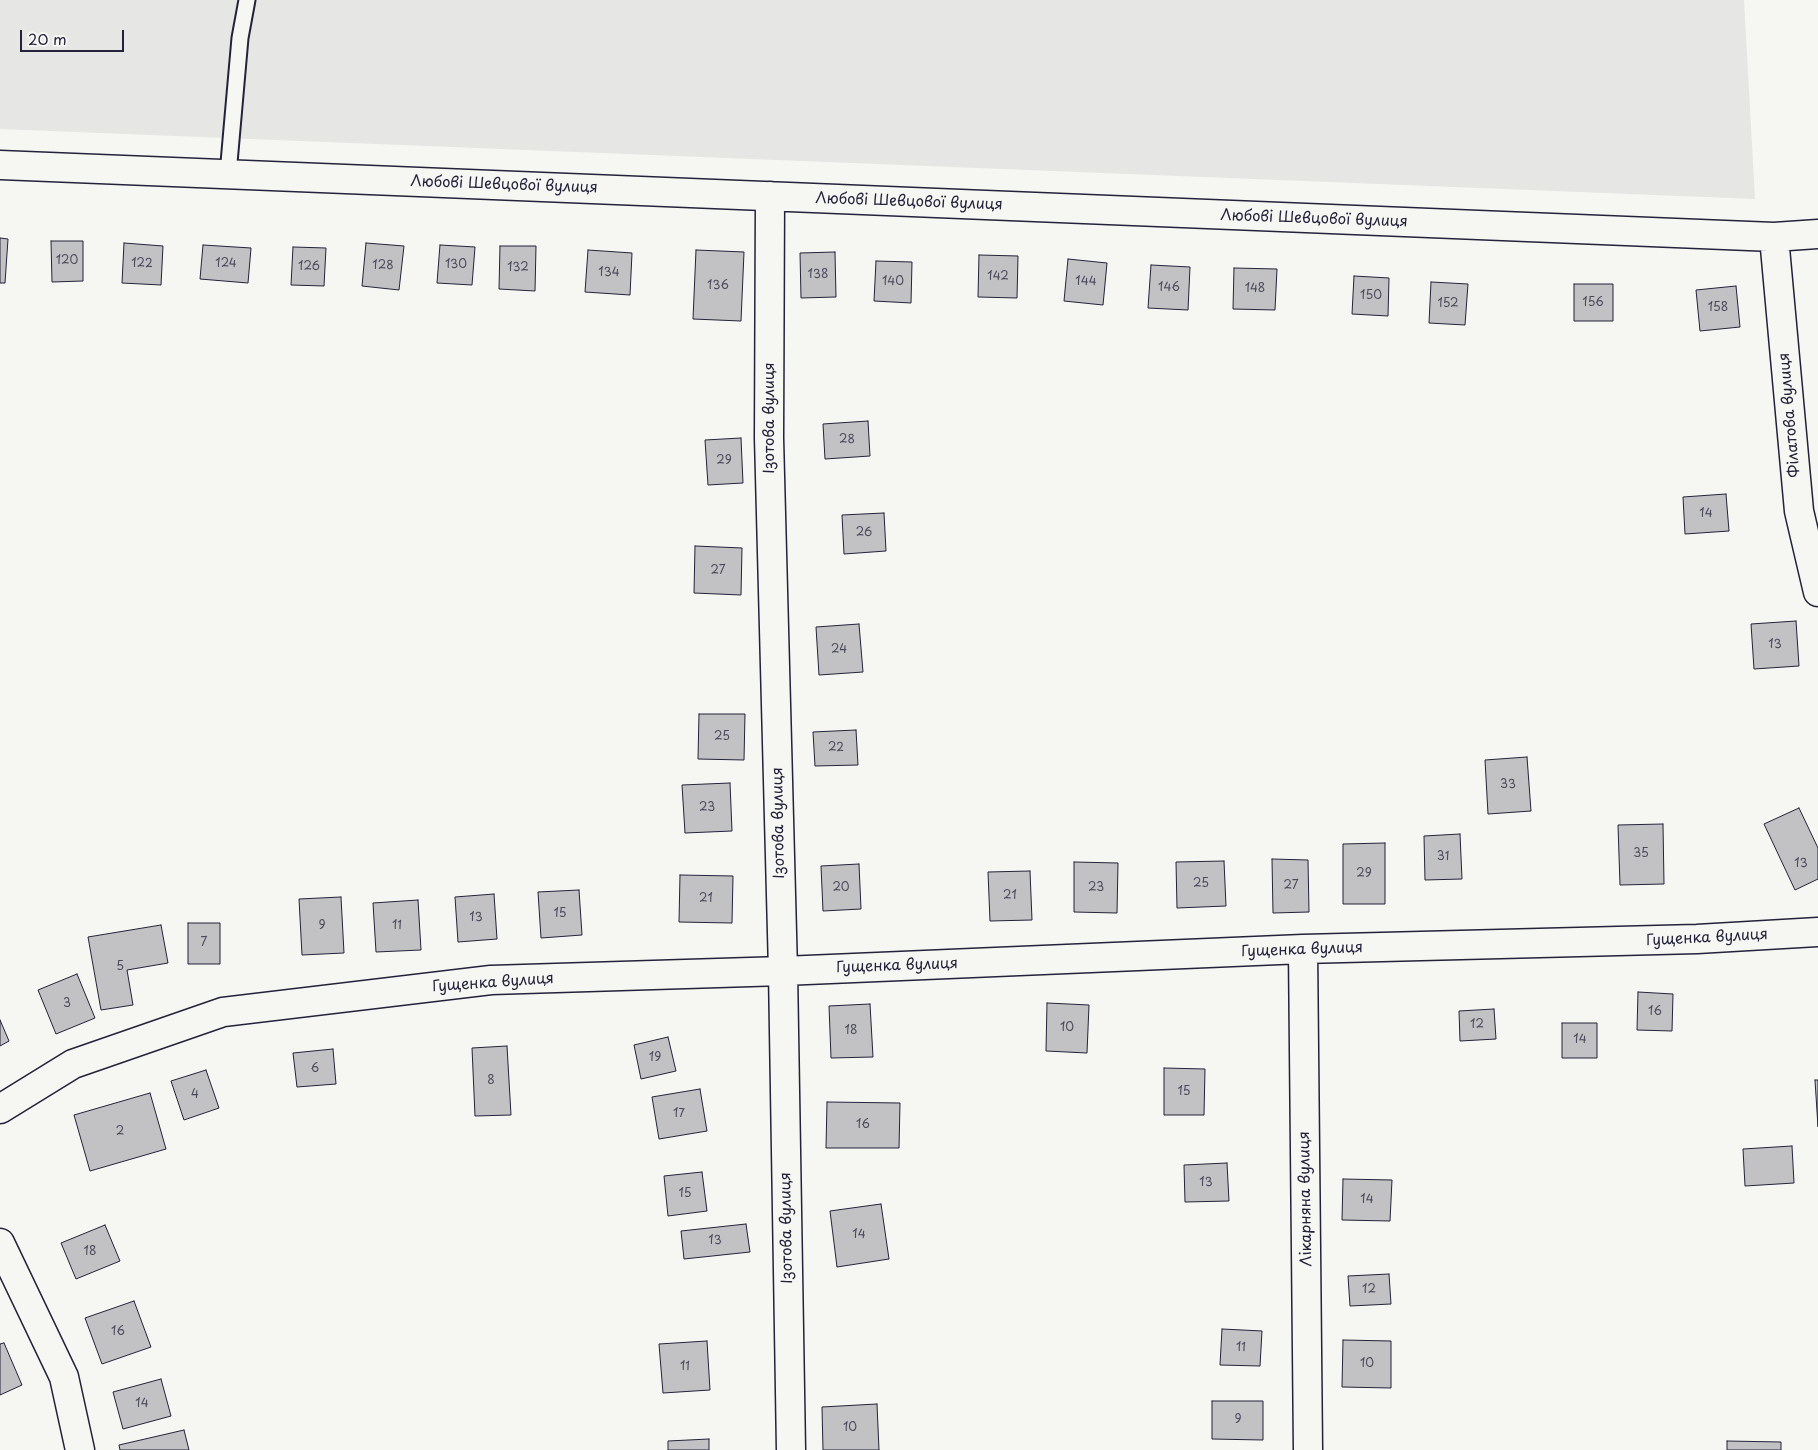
<!DOCTYPE html>
<meta charset="utf-8">
<style>
body{margin:0}
#map{position:relative;width:1818px;height:1450px;overflow:hidden;background:#f6f6f2;font-family:"Playpen Sans",sans-serif}
canvas{display:block}
.scale{position:absolute;left:20px;top:30px;width:104px;height:22px;box-sizing:border-box;border:2px solid #22223b;border-top:0;padding-left:6px;font-size:15px;line-height:18px;white-space:nowrap;color:#22223b;-webkit-text-stroke:4px #f6f6f2;paint-order:stroke}
</style>
<div id="map">
<canvas width="1818" height="1450"></canvas>
<div class="scale">20 m</div>
</div>
<script>
const g = document.querySelector('canvas').getContext('2d');
g.lineJoin = 'round';
function fill(path, color) { g.fillStyle = color; g.fill(path, 'evenodd'); }
const shape = rows => new Path2D(rows.map(r => 'M' + r).join(''));
function stroke(path, color, width, dash) { g.strokeStyle = color; g.lineWidth = width; g.lineCap = dash ? 'butt' : 'round'; g.setLineDash(dash || []); g.stroke(path); }
function drawText(font, color, halo, rows, align = 'center') {
  g.font = font + ' "Playpen Sans",sans-serif'; g.lineWidth = 4; g.setLineDash([]); g.textBaseline = 'middle'; g.strokeStyle = halo; g.fillStyle = color; for (const [text, x, y, turn = 0] of rows) {
    g.save(); g.translate(x, y); g.rotate((+turn || 0) * Math.PI / 180); g.textAlign = isNaN(turn) ? turn : align; if (halo) g.strokeText(text, 0, 0); g.fillText(text, 0, 0); g.restore();
  }
}
const built = shape([
 [0,0,1744,0,1755,199,0,129]
]);
const building = shape([
 [0,238,8,239,5,283,0,283,0,238],
 [51,241,83,241,83,281,52,282,51,241],
 [124,243,163,246,161,285,122,283,124,243],
 [366,243,404,246,399,290,362,286,366,243],
 [203,245,251,248,248,283,200,279,203,245],
 [440,245,475,247,472,285,437,283,440,245],
 [500,246,536,246,535,291,499,289,500,246],
 [293,247,326,248,324,286,291,285,293,247],
 [588,250,632,253,630,295,585,292,588,250],
 [696,250,744,252,741,321,693,319,696,250],
 [835,252,836,297,801,298,800,253,835,252],
 [979,255,1018,256,1017,298,978,297,979,255],
 [1068,259,1107,263,1103,305,1064,301,1068,259],
 [876,261,912,262,911,303,874,301,876,261],
 [1151,265,1190,267,1188,310,1148,308,1151,265],
 [1234,268,1277,269,1275,310,1233,309,1234,268],
 [1354,276,1389,278,1388,316,1352,314,1354,276],
 [1431,282,1468,284,1465,325,1429,323,1431,282],
 [1574,284,1613,284,1613,321,1574,321,1574,284],
 [1736,286,1740,327,1700,331,1696,290,1736,286],
 [868,421,870,456,825,459,823,424,868,421],
 [741,438,743,483,708,485,705,440,741,438],
 [1726,494,1729,531,1685,534,1683,497,1726,494],
 [884,513,886,551,844,554,842,515,884,513],
 [695,546,742,548,741,595,694,593,695,546],
 [1796,621,1799,666,1754,669,1751,624,1796,621],
 [859,624,863,672,819,675,816,627,859,624],
 [699,714,745,714,744,760,698,759,699,714],
 [856,730,858,765,815,766,813,732,856,730],
 [1527,757,1531,811,1488,814,1485,760,1527,757],
 [730,783,732,831,685,833,682,785,730,783],
 [1799,808,1818,848,1818,879,1795,890,1764,824,1799,808],
 [1663,824,1664,884,1620,885,1618,825,1663,824],
 [1460,834,1462,879,1425,880,1424,836,1460,834],
 [1385,843,1385,904,1343,904,1343,844,1385,843],
 [1272,859,1308,860,1309,912,1273,913,1272,859],
 [1224,861,1226,906,1177,908,1176,862,1224,861],
 [1074,862,1118,863,1117,913,1074,912,1074,862],
 [859,864,861,909,823,911,821,866,859,864],
 [1030,871,1032,920,990,921,988,872,1030,871],
 [680,875,733,876,732,923,679,922,680,875],
 [579,890,582,935,541,938,538,892,579,890],
 [494,894,497,939,458,942,455,897,494,894],
 [341,897,344,953,302,955,299,899,341,897],
 [418,900,421,950,376,952,373,903,418,900],
 [188,923,220,923,220,964,188,964,188,923],
 [161,925,168,963,127,970,133,1005,101,1010,88,937,161,925],
 [77,974,95,1018,56,1034,38,990,77,974],
 [1638,992,1673,994,1672,1031,1637,1030,1638,992],
 [1047,1003,1089,1005,1087,1053,1046,1051,1047,1003],
 [870,1004,873,1057,831,1058,829,1006,870,1004],
 [1494,1009,1496,1039,1460,1041,1459,1011,1494,1009],
 [0,1020,9,1041,0,1046,0,1020],
 [1562,1023,1597,1023,1597,1058,1562,1058,1562,1023],
 [668,1037,676,1071,641,1079,634,1045,668,1037],
 [507,1046,511,1115,475,1116,472,1048,507,1046],
 [333,1049,336,1084,297,1087,293,1053,333,1049],
 [1164,1068,1205,1069,1204,1115,1164,1115,1164,1068],
 [206,1070,219,1108,184,1120,171,1081,206,1070],
 [1815,1080,1818,1080,1818,1127,1815,1080],
 [700,1089,707,1131,659,1139,652,1097,700,1089],
 [150,1093,166,1149,90,1171,74,1115,150,1093],
 [827,1102,900,1103,899,1148,826,1148,827,1102],
 [1792,1146,1794,1183,1745,1186,1743,1149,1792,1146],
 [1227,1163,1229,1201,1185,1202,1184,1165,1227,1163],
 [702,1172,707,1211,668,1216,664,1176,702,1172],
 [1343,1179,1392,1180,1390,1221,1342,1220,1343,1179],
 [881,1204,889,1259,837,1267,830,1211,881,1204],
 [746,1224,750,1252,684,1259,681,1231,746,1224],
 [105,1225,120,1261,76,1279,61,1243,105,1225],
 [1389,1274,1391,1304,1350,1306,1348,1276,1389,1274],
 [134,1301,151,1347,102,1364,85,1318,134,1301],
 [1222,1329,1262,1331,1260,1366,1220,1365,1222,1329],
 [1343,1340,1391,1341,1391,1388,1342,1387,1343,1340],
 [707,1341,710,1390,663,1393,659,1344,707,1341],
 [4,1343,22,1385,0,1395,0,1344,4,1343],
 [161,1379,171,1416,123,1429,113,1392,161,1379],
 [1212,1401,1263,1401,1263,1440,1212,1439,1212,1401],
 [877,1404,879,1450,823,1450,822,1407,877,1404],
 [184,1430,189,1450,120,1450,119,1445,184,1430],
 [709,1439,709,1450,668,1450,668,1441,709,1439],
 [1727,1441,1781,1442,1781,1450,1727,1450,1727,1441]
]);
const lane = shape([
 [228,174,240,38,247,0]
]);
const street = shape([
 [0,165,1774,237,1818,234],
 [770,196,769,438,783,971,791,1450],
 [1774,237,1799,511,1818,592],
 [1303,949,1308,1450],
 [0,1109,73,1064,223,1012,491,980,783,971,1303,949,1697,939,1818,932],
 [0,1243,64,1377,80,1450]
]);
const numberNames = [
 ["120",67,261],
 ["122",142,264],
 ["124",226,264],
 ["130",456,265],
 ["128",383,266],
 ["126",309,267],
 ["132",518,268],
 ["134",609,273],
 ["138",818,275],
 ["142",998,277],
 ["140",893,282],
 ["144",1086,282],
 ["136",718,286],
 ["146",1169,288],
 ["148",1255,289],
 ["150",1371,296],
 ["156",1593,303],
 ["152",1448,304],
 ["158",1718,308],
 ["28",847,440],
 ["29",724,461],
 ["14",1706,514],
 ["26",864,533],
 ["27",718,571],
 ["13",1775,645],
 ["24",839,650],
 ["25",722,737],
 ["22",836,748],
 ["33",1508,785],
 ["23",707,808],
 ["35",1641,854],
 ["31",1443,857],
 ["13",1801,864],
 ["29",1364,874],
 ["25",1201,884],
 ["27",1291,886],
 ["20",841,888],
 ["23",1096,888],
 ["21",1010,896],
 ["21",706,899],
 ["15",560,914],
 ["13",476,918],
 ["9",322,926],
 ["11",397,926],
 ["7",204,943],
 ["5",120,967],
 ["3",67,1004],
 ["16",1655,1012],
 ["12",1477,1025],
 ["10",1067,1028],
 ["18",851,1031],
 ["14",1580,1040],
 ["19",655,1058],
 ["6",315,1069],
 ["8",491,1081],
 ["15",1184,1092],
 ["4",195,1095],
 ["17",679,1114],
 ["16",863,1125],
 ["2",120,1132],
 ["13",1206,1183],
 ["15",685,1194],
 ["14",1367,1200],
 ["14",859,1235],
 ["13",715,1241],
 ["18",90,1252],
 ["12",1369,1290],
 ["16",118,1332],
 ["11",1241,1348],
 ["10",1367,1364],
 ["11",685,1367],
 ["14",142,1404],
 ["9",1238,1420],
 ["10",850,1428]
];
const streetNames = [
 ["Любові Шевцової вулиця",504,185,2],
 ["Любові Шевцової вулиця",909,202,2],
 ["Любові Шевцової вулиця",1314,219,2],
 ["Філатова вулиця",1790,415,-95],
 ["Ізотова вулиця",770,418,-90],
 ["Ізотова вулиця",779,823,-91],
 ["Гущенка вулиця",1707,938,-3],
 ["Гущенка вулиця",1302,950,-2],
 ["Гущенка вулиця",897,966,-2],
 ["Гущенка вулиця",493,983,-4],
 ["Лікарняна вулиця",1306,1199,-91],
 ["Ізотова вулиця",787,1228,-91]
];
fill(built, '#e6e6e4');
fill(building, '#c2c2c4');
stroke(building, '#22223b', 1);
stroke(lane, '#22223b', 19);
stroke(street, '#22223b', 31);
stroke(lane, '#f6f6f2', 15);
stroke(street, '#f6f6f2', 28);
drawText('12px', '#4a4a5d', null, numberNames);
drawText('15px', '#22223b', '#f6f6f2', streetNames);
</script>
